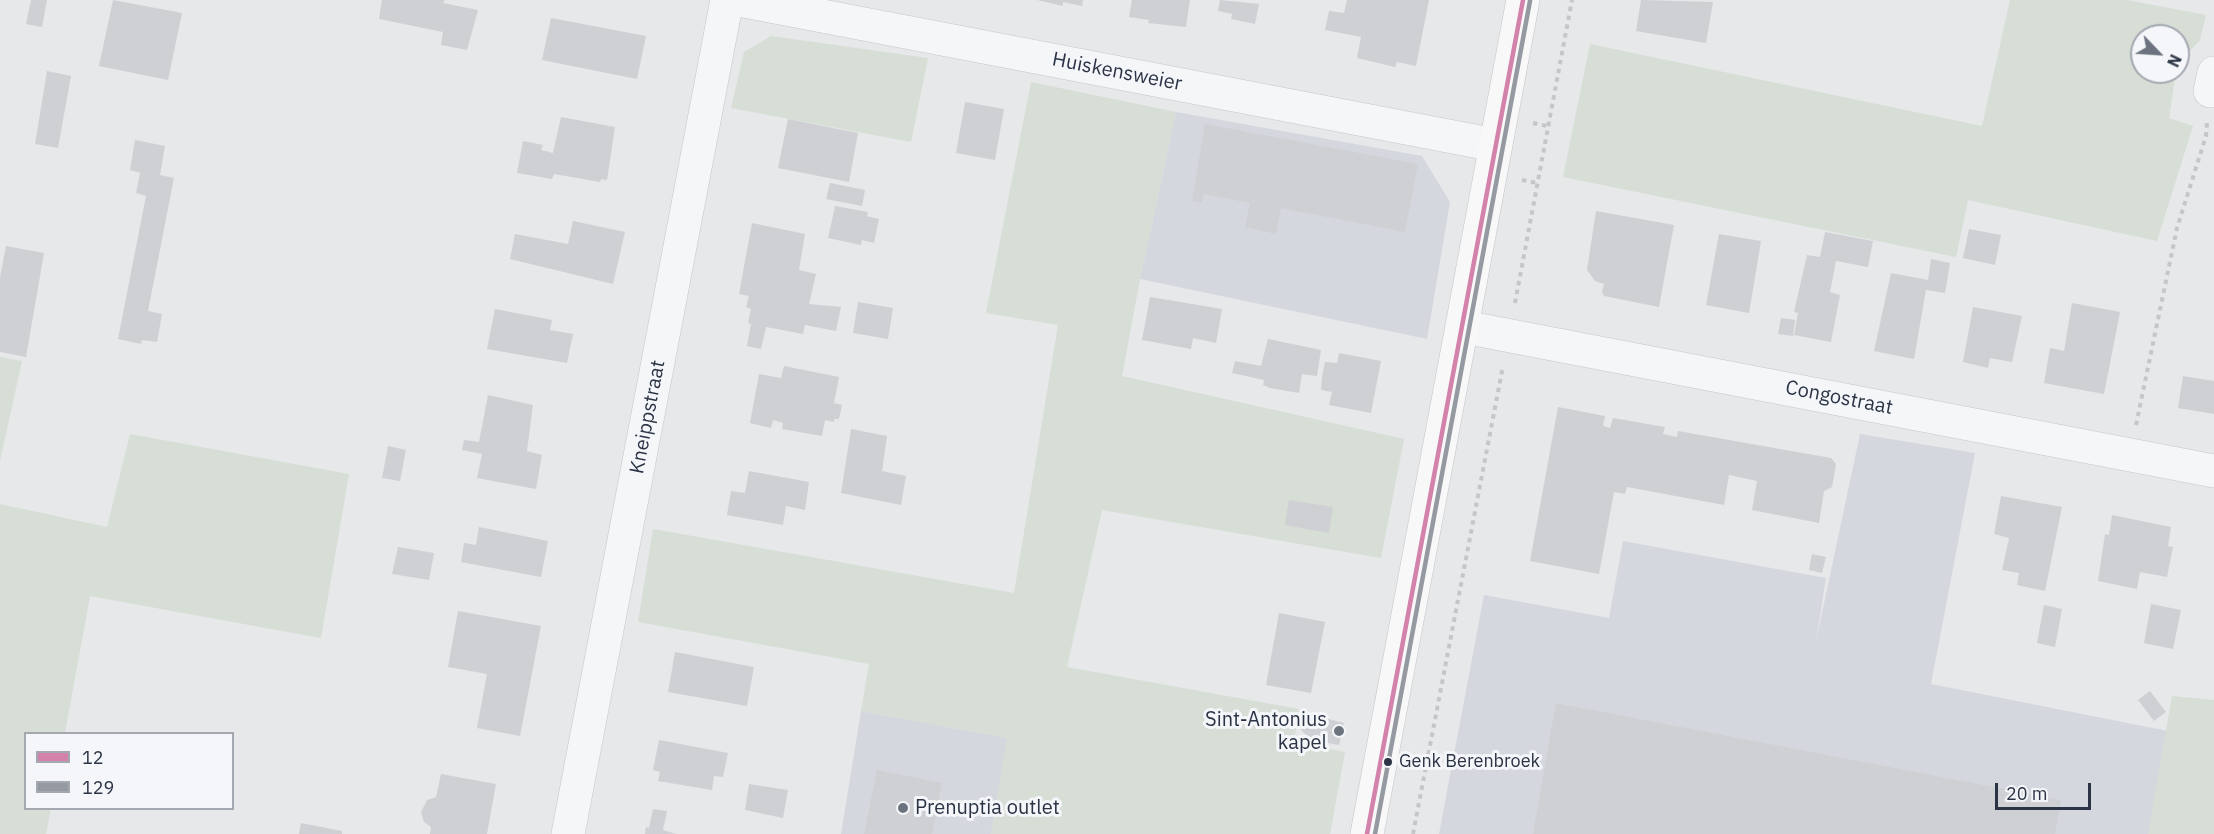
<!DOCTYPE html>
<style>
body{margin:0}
#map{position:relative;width:2214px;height:834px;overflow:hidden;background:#e6e8ea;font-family:"IBM Plex Sans",sans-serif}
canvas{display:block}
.legend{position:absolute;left:24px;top:732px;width:210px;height:78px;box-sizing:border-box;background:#f4f6f9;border:2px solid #a4a8b1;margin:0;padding:8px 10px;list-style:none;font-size:18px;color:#2b3445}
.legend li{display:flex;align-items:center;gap:12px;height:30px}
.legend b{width:30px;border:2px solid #a4a8b1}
.north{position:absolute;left:2130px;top:24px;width:60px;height:60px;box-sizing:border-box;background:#f4f6f9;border:2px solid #a4a8b1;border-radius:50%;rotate:115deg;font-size:16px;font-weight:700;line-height:24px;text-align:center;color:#2b3445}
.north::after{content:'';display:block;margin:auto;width:21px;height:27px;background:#6c737f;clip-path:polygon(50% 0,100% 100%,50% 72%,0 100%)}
.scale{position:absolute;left:1995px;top:783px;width:96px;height:27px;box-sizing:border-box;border:3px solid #2b3445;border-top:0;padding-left:8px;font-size:18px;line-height:21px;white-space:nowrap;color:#2b3445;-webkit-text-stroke:4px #f4f6f9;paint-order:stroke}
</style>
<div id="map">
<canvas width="2214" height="834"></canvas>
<ul class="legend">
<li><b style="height:8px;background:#d282ab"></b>12</li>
<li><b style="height:8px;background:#959aa2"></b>129</li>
</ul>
<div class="north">N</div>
<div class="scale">20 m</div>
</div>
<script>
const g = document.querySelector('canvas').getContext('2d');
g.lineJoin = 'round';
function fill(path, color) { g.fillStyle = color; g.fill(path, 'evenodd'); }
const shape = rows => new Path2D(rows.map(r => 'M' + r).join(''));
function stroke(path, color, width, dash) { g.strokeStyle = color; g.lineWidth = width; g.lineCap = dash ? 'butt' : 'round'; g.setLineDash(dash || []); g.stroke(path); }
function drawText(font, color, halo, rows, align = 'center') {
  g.font = font + ' "IBM Plex Sans",sans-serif'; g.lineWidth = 6; g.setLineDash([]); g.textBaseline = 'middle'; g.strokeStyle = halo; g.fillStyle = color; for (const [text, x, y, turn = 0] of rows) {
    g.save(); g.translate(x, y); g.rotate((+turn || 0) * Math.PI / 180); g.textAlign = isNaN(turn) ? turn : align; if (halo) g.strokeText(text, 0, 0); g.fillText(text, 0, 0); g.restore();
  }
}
const built = shape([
 [1176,112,1422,156,1450,202,1427,339,1140,279],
 [1860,434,1975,453,1931,684,2168,731,2148,834,1439,834,1484,595,1609,618,1623,541,1826,578,1816,641],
 [861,711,1008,738,991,834,841,834]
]);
const green = shape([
 [2010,0,2127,0,2206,15,2200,40,2178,64,2178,36,2142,36,2142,72,2176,72,2169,118,2193,126,2157,241,1968,200,1956,257,1563,177,1590,44,1982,126],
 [771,36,928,58,911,142,731,108,744,52],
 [1031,82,1176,112,1140,279,1122,376,1404,439,1381,558,1102,510,1067,667,1299,709,1294,742,1345,752,1330,834,991,834,1007,738,861,711,869,664,638,622,653,529,1014,593,1058,325,986,313],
 [0,357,22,361,0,461],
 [130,434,349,474,321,638,90,596,65,733,26,734,26,808,51,809,46,834,0,834,0,504,107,527],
 [2172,696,2214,700,2214,834,2148,834]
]);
const building = shape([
 [31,0,47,0,42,27,26,24],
 [113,0,182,13,168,80,99,66],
 [382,0,445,0,443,3,478,10,467,50,441,45,443,32,379,19],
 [1037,0,1083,0,1082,6,1063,2,1063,6],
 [1132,0,1190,0,1186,27,1148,23,1149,20,1129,17],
 [1220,0,1259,4,1255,24,1231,19,1232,14,1218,11],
 [1347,0,1429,0,1416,66,1397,62,1395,67,1357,58,1361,37,1325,30,1329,11,1344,13],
 [1641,0,1713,2,1706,43,1636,31],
 [551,18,646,36,637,79,542,60],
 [47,71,71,76,58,148,35,144],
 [965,102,1004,109,995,160,956,153],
 [561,117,615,127,607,180,601,179,600,182,554,174,552,179,517,173,523,141,543,145,541,150,553,153],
 [788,119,858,133,849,182,778,168],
 [1205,124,1418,164,1405,232,1281,208,1276,234,1245,227,1250,203,1204,194,1202,203,1192,201],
 [135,140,165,146,160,175,174,178,148,311,162,314,157,342,142,340,141,344,118,339,146,196,136,193,140,173,130,170],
 [830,183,865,190,862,206,826,199],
 [835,206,868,212,867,216,879,219,874,243,862,240,861,245,828,238],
 [1596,211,1674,225,1659,307,1604,296,1602,292,1604,284,1595,281,1587,270],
 [573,221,625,232,613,284,510,259,515,234,568,244],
 [752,223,805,234,799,270,816,274,809,304,841,307,836,331,805,325,803,334,766,327,761,349,747,346,751,324,748,323,751,309,746,307,749,296,739,294],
 [1969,229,2001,235,1995,265,1963,258],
 [1825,232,1873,241,1868,267,1836,261,1830,292,1840,295,1831,342,1794,335,1798,313,1794,312,1807,255,1820,257],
 [1719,234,1761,241,1749,313,1706,305],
 [6,246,44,253,26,357,0,352,0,277],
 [1931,259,1950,263,1945,293,1926,290,1914,359,1874,351,1891,273,1928,280],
 [1150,297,1222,309,1216,343,1193,338,1191,349,1142,340],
 [858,302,893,308,888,339,853,333],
 [2072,303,2120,312,2104,394,2044,383,2050,348,2064,351],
 [1973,307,2022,316,2012,362,1990,358,1988,368,1963,362],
 [495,309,552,320,550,330,573,334,567,363,487,349],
 [1781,318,1795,320,1793,336,1778,334],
 [1268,339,1321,350,1317,376,1302,374,1299,393,1270,388,1263,385,1264,380,1232,373,1235,361,1261,366],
 [1339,353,1381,361,1371,413,1329,405,1332,392,1321,390,1322,377,1325,362,1337,363],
 [784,366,839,377,834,403,842,405,839,419,834,419,834,422,825,420,822,436,782,429,783,423,773,420,771,428,750,423,759,374,781,378],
 [2183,376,2214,381,2214,414,2178,408],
 [488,395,533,405,527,451,542,455,536,489,477,478,482,454,462,450,464,440,479,442],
 [1558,407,1605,416,1603,426,1610,428,1613,418,1665,427,1663,434,1677,437,1678,431,1831,458,1836,464,1832,487,1824,491,1819,523,1752,510,1757,481,1729,475,1724,505,1627,487,1625,494,1614,492,1599,574,1530,561],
 [851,429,887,436,882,471,906,476,901,505,841,493],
 [388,446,406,450,400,481,382,478],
 [749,471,809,482,805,510,786,506,783,525,727,515,731,491,745,493],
 [2001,496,2062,507,2045,591,2017,585,2019,573,2002,570,2009,538,1994,534],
 [1289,500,1333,507,1329,533,1285,525],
 [2112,515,2171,527,2168,546,2173,547,2167,577,2140,572,2137,589,2098,581,2105,534,2109,535],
 [479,527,548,541,541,577,461,562,464,543,476,545],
 [398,547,434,553,429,580,392,574],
 [1812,554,1826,557,1822,573,1809,570],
 [2151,604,2181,610,2173,649,2144,643],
 [2044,605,2062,609,2055,647,2037,643],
 [458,611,541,626,520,736,477,728,487,674,448,667],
 [1279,613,1325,622,1311,693,1266,685],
 [675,652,754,667,747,706,668,692],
 [2150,691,2166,712,2154,721,2138,700],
 [1556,703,2061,800,2055,834,1533,834],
 [1317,716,1344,723,1339,745,1312,740,1301,730,1303,721,1308,717],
 [659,740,728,753,723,777,714,776,712,790,658,781,660,772,653,770],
 [877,770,942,783,932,834,864,834],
 [441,774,496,784,487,834,430,834,431,827,424,822,421,812,427,800,436,797],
 [749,784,788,790,783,818,745,810],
 [653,809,667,811,663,830,676,834,645,834,646,827,649,828],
 [301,823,342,831,342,834,299,834]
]);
const path = shape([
 [1533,123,1547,126],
 [1522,180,1537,183],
 [1515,303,1572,0],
 [2136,425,2177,228,2206,136,2207,123],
 [1413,834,1503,366]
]);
const minor = shape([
 [739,0,1495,145],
 [2210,91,2214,73],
 [1464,327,2214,471],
 [568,834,727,0]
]);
const primary = shape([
 [1367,834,1523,0]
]);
const bus1 = shape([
 [1367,834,1523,0]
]);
const bus2 = shape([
 [1375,834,1530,1]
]);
const markers = [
 [1339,731,6,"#6c737f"],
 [1388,762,5,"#2b3445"],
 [903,808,6,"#6c737f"]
];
const busNames = [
 ["Genk Berenbroek",1399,762]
];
const streetNames = [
 ["Huiskensweier",1117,72,11],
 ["Congostraat",1839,398,11],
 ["Kneippstraat",648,417,-79]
];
const poiNames = [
 ["Sint-Antonius",1327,720],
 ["kapel",1327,743],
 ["Prenuptia outlet",915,808,"left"]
];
fill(built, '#d4d7dd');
fill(green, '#d6ded6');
fill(building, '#ced0d3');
stroke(minor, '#c4c6c8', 34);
stroke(primary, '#c2c5c8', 34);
stroke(path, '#c5c6ca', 4, [4.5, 4.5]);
stroke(minor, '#f5f6f7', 33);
stroke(primary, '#f8f8f8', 33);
stroke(bus1, '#d282ab', 4.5);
stroke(bus2, '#959aa2', 4.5);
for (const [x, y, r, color] of markers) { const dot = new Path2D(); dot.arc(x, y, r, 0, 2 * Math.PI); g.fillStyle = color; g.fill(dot); stroke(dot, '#f4f6f9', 2); }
drawText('18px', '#2b3445', '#f4f6f9', busNames, 'left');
drawText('20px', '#2b3445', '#f4f6f9', streetNames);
drawText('20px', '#2b3445', '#f4f6f9', poiNames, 'right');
</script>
